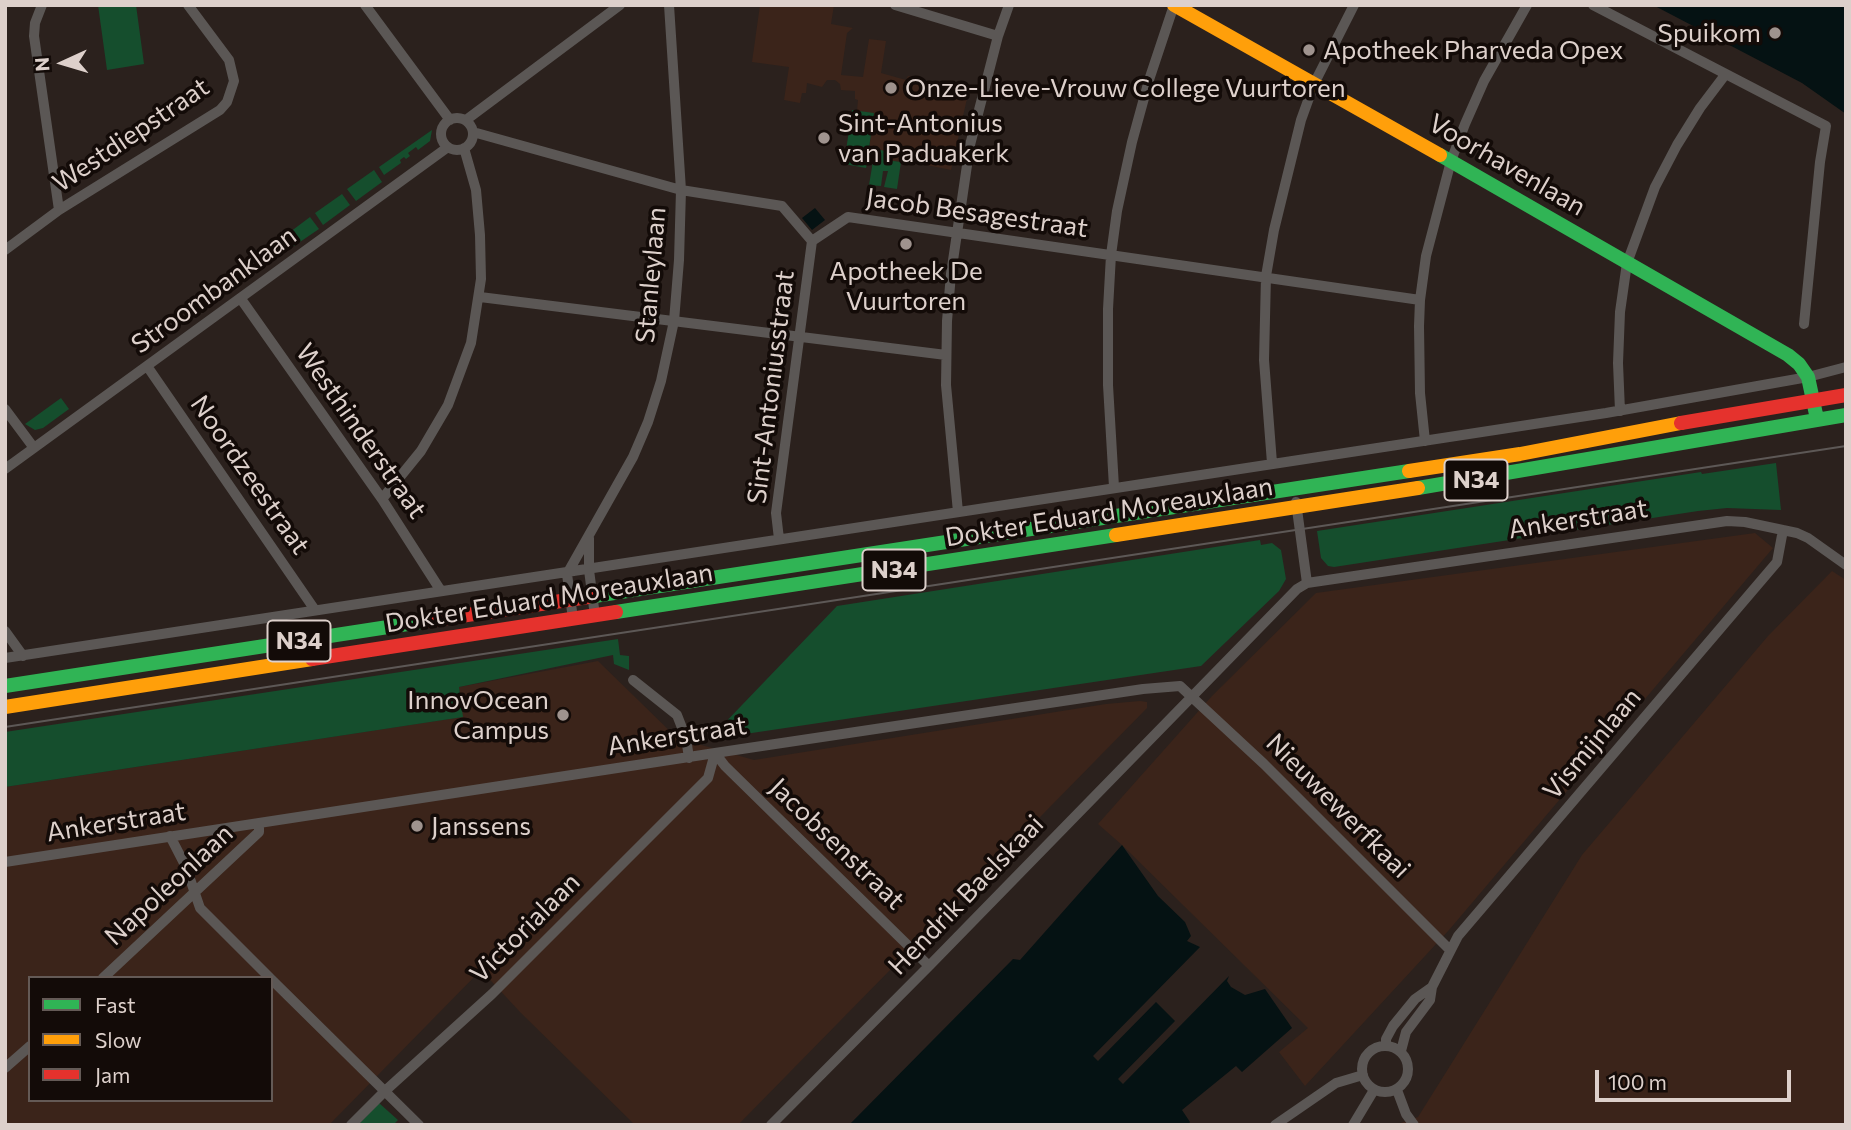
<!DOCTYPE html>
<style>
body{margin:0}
#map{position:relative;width:1851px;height:1130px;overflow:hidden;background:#2b211d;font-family:Commissioner,sans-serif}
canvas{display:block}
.frame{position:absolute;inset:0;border:7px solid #ddd0cb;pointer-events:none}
.legend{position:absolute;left:28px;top:976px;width:245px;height:126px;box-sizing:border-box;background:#130b08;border:2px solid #645a56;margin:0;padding:9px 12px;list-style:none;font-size:21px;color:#ddd0cb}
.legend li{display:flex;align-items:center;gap:14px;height:35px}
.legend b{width:35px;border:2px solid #645a56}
.north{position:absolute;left:28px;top:28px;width:70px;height:70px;-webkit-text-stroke:5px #130b08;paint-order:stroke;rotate:266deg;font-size:19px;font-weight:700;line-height:28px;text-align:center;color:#ddd0cb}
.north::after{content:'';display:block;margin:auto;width:24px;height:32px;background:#ddd0cb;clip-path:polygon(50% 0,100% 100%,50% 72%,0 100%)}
.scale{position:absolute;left:1595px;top:1070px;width:196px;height:32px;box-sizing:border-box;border:4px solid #ddd0cb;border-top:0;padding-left:9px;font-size:21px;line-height:24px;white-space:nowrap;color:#ddd0cb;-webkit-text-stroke:5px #130b08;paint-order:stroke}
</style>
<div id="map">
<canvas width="1851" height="1130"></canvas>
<div class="frame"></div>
<ul class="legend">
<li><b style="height:9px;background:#30b455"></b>Fast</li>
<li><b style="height:9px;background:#ff9f0a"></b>Slow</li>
<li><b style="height:9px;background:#e5322d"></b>Jam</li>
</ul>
<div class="north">N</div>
<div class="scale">100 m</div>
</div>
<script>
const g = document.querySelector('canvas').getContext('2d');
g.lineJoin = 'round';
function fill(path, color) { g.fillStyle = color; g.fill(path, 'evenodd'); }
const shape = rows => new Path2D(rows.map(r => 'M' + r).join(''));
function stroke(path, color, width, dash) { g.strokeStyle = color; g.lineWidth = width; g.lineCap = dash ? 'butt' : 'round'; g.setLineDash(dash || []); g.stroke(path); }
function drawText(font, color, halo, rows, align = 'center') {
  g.font = font + ' Commissioner,sans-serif'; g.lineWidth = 7; g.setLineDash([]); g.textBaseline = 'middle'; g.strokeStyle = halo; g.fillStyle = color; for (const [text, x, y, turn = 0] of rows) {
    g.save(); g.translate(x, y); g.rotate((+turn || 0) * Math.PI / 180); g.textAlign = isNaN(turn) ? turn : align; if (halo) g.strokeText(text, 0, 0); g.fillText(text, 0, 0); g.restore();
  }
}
const built = shape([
 [760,5,834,5,831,24,853,28,847,33,841,75,863,77,869,39,886,41,881,73,906,80,908,76,933,83,933,85,968,94,951,170,902,160,901,162,885,160,869,149,874,114,857,111,858,100,855,99,855,91,841,90,840,84,835,80,827,80,822,87,807,83,806,93,802,93,800,103,784,100,789,67,752,62],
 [1755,533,1773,548,1449,930,1305,1086,1279,1052,1308,1028,1122,845,1098,824,1212,696,1316,593],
 [1832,571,1846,580,1846,1125,1395,1125,1418,1117,1582,855,1768,636],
 [598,661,677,738,754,760,1106,704,1140,701,1147,702,1147,708,738,1125,635,1125,520,1012,481,970,329,1125,5,1125,5,787,462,717,459,687],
 [30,978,271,978,271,1100,30,1100]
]);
const green = shape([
 [98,5,136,5,144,64,107,70],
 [852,110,874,113,869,148,886,151,885,160,901,162,897,189,884,187,888,171,883,171,881,186,869,185,873,161,868,160,866,168,844,164],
 [432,130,430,141,418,150,416,147,408,153,410,156,406,159,404,157,400,160,401,163,384,175,379,167],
 [374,170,382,182,356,201,347,189],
 [342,194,350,205,323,225,315,213],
 [310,217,319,229,294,246,286,235],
 [61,398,69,409,43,428,35,430,25,424],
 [1776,463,1781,510,1727,508,1698,511,1334,567,1328,566,1321,558,1317,531,1701,472,1702,474],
 [1260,540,1261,545,1272,543,1281,550,1286,579,1279,591,1201,666,725,737,718,730,837,606],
 [618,639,620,655,629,656,629,670,614,664,613,655,459,687,463,717,5,787,5,732],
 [379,1103,398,1120,393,1125,358,1125]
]);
const water = shape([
 [1653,5,1846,5,1846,114,1802,83],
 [815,208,825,220,812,230,802,218],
 [1122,845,1158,896,1185,922,1191,936,1187,941,1200,947,1093,1056,1098,1061,1156,1002,1175,1021,1118,1079,1123,1084,1229,976,1227,981,1231,987,1245,995,1265,989,1292,1028,1242,1072,1236,1066,1182,1110,1190,1122,1188,1125,849,1125,1013,959,1020,960]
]);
const street = shape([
 [42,5,35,23,34,36,59,210],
 [365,5,450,120],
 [895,5,998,36],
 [1593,5,1826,126,1820,162,1804,324],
 '441 134a16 16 0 1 1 32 0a16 16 0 1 1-32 0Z',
 [466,120,620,5],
 [473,132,681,190,782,206,812,241,848,217,1420,300],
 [5,250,59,210,220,110,227,102,234,81,229,60,188,5],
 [480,297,946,355],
 [241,299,382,499,441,591],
 [147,366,315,610],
 [5,409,34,448],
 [1620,411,1618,363,1620,312,1627,263,1655,187,1677,145,1700,108,1725,75],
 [1425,441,1420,393,1419,326,1420,300,1426,256,1451,161,1465,124,1484,81,1527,5],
 [1272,463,1264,360,1266,276,1274,230,1301,120,1314,84,1354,5],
 [5,469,448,147],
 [1114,487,1108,385,1108,309,1111,255,1117,211,1132,142,1149,80,1174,5],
 [382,499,421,451,448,405,471,343,481,279,480,235,476,190,464,148],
 [1296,502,1307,583],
 [958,512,946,385,947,321,951,274,970,145,998,36,1009,5],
 [589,538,589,570,595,616],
 [779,539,776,513,812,241],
 [573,619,567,574,633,457,648,422,661,381,674,321,679,260,681,190,669,5],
 [5,631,23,656],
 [5,658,1606,413,1808,377,1846,367],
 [633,680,677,715,686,738,689,758],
 [715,753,725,766,929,966],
 [170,836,186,867,200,908,270,978],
 [5,862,715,753,1143,689,1180,686,1264,764,1450,950],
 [103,978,259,832,259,823],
 [271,979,419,1125],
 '1362 1069a23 23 0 1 1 46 0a23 23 0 1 1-46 0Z',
 [1386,1046,1386,1039,1393,1026,1415,999,1432,987],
 [1401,1051,1406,1032,1430,1000,1432,987,1458,936,1777,562,1783,530],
 [5,1068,30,1046],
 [1397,1090,1406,1114,1414,1125],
 [351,1125,385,1091,492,994,708,778,715,753],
 [771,1125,929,966,1297,589,1307,583,1727,521,1745,522,1797,533,1808,538,1846,565],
 [1275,1125,1336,1083,1363,1075],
 [1353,1125,1374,1090]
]);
const fast = shape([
 [1440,155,1788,355,1799,364,1808,377,1817,419],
 [1418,488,1846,415],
 [588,597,1409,471],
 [616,612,1116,535],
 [5,686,427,621]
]);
const slow = shape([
 [1174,5,1440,155],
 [1409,471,1520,454,1681,423],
 [1116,535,1418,488],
 [5,707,312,659]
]);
const jam = shape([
 [1681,423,1846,395],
 [427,621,588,597],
 [312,659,616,612]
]);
const tram = shape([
 [5,727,1846,446]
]);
const markers = [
 [1775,33,7,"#9f938e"],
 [1309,50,7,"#9f938e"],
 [891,88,7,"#9f938e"],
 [824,138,7,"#9f938e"],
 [906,244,7,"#9f938e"],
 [563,715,7,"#9f938e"],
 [417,826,7,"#9f938e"]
];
const shields = [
 [1476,480,63],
 [894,570,63],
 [299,641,63]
];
const shieldNames = [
 ["N34",1476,480],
 ["N34",894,570],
 ["N34",299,641]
];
const poiNames = [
 ["Spuikom",1761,33,"right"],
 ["Apotheek Pharveda Opex",1323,50],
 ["Onze-Lieve-Vrouw College Vuurtoren",905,88],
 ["Sint-Antonius",838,123],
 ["van Paduakerk",838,153],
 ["Apotheek De",906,271,"center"],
 ["Vuurtoren",906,301,"center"],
 ["InnovOcean",549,700,"right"],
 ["Campus",549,730,"right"],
 ["Janssens",431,826]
];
const streetNames = [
 ["Westdiepstraat",131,135,-34],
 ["Voorhavenlaan",1507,165,30],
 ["Jacob Besagestraat",977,213,8],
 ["Stanleylaan",651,275,-85],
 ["Stroombanklaan",214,290,-36],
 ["Sint-Antoniusstraat",771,387,-83],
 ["Westhinderstraat",361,431,55],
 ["Noordzeestraat",250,475,55],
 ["Dokter Eduard Moreauxlaan",1109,512,-9],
 ["Ankerstraat",1578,519,-9],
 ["Dokter Eduard Moreauxlaan",549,598,-9],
 ["Ankerstraat",677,736,-9],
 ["Vismijnlaan",1592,744,-50],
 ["Nieuwewerfkaai",1338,806,45],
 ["Ankerstraat",116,822,-9],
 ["Jacobsenstraat",837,844,44],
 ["Napoleonlaan",169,885,-43],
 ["Hendrik Baelskaai",966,895,-46],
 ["Victorialaan",525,928,-45]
];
fill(built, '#3b241a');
fill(green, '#154e2d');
fill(water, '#051213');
stroke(street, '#5b5755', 10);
stroke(fast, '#30b455', 14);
stroke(slow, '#ff9f0a', 14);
stroke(jam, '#e5322d', 14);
stroke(tram, '#5d5856', 2);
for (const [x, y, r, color] of markers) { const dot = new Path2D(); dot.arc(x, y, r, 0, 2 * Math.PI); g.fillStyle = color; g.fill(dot); stroke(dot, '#130b08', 2.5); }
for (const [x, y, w] of shields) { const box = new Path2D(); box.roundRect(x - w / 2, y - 20.5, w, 41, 5); g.fillStyle = '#130b08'; g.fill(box); stroke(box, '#ddd0cb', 2); }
drawText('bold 24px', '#ddd0cb', null, shieldNames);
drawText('26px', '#ddd0cb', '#130b08', poiNames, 'left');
drawText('26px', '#ddd0cb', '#130b08', streetNames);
</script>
